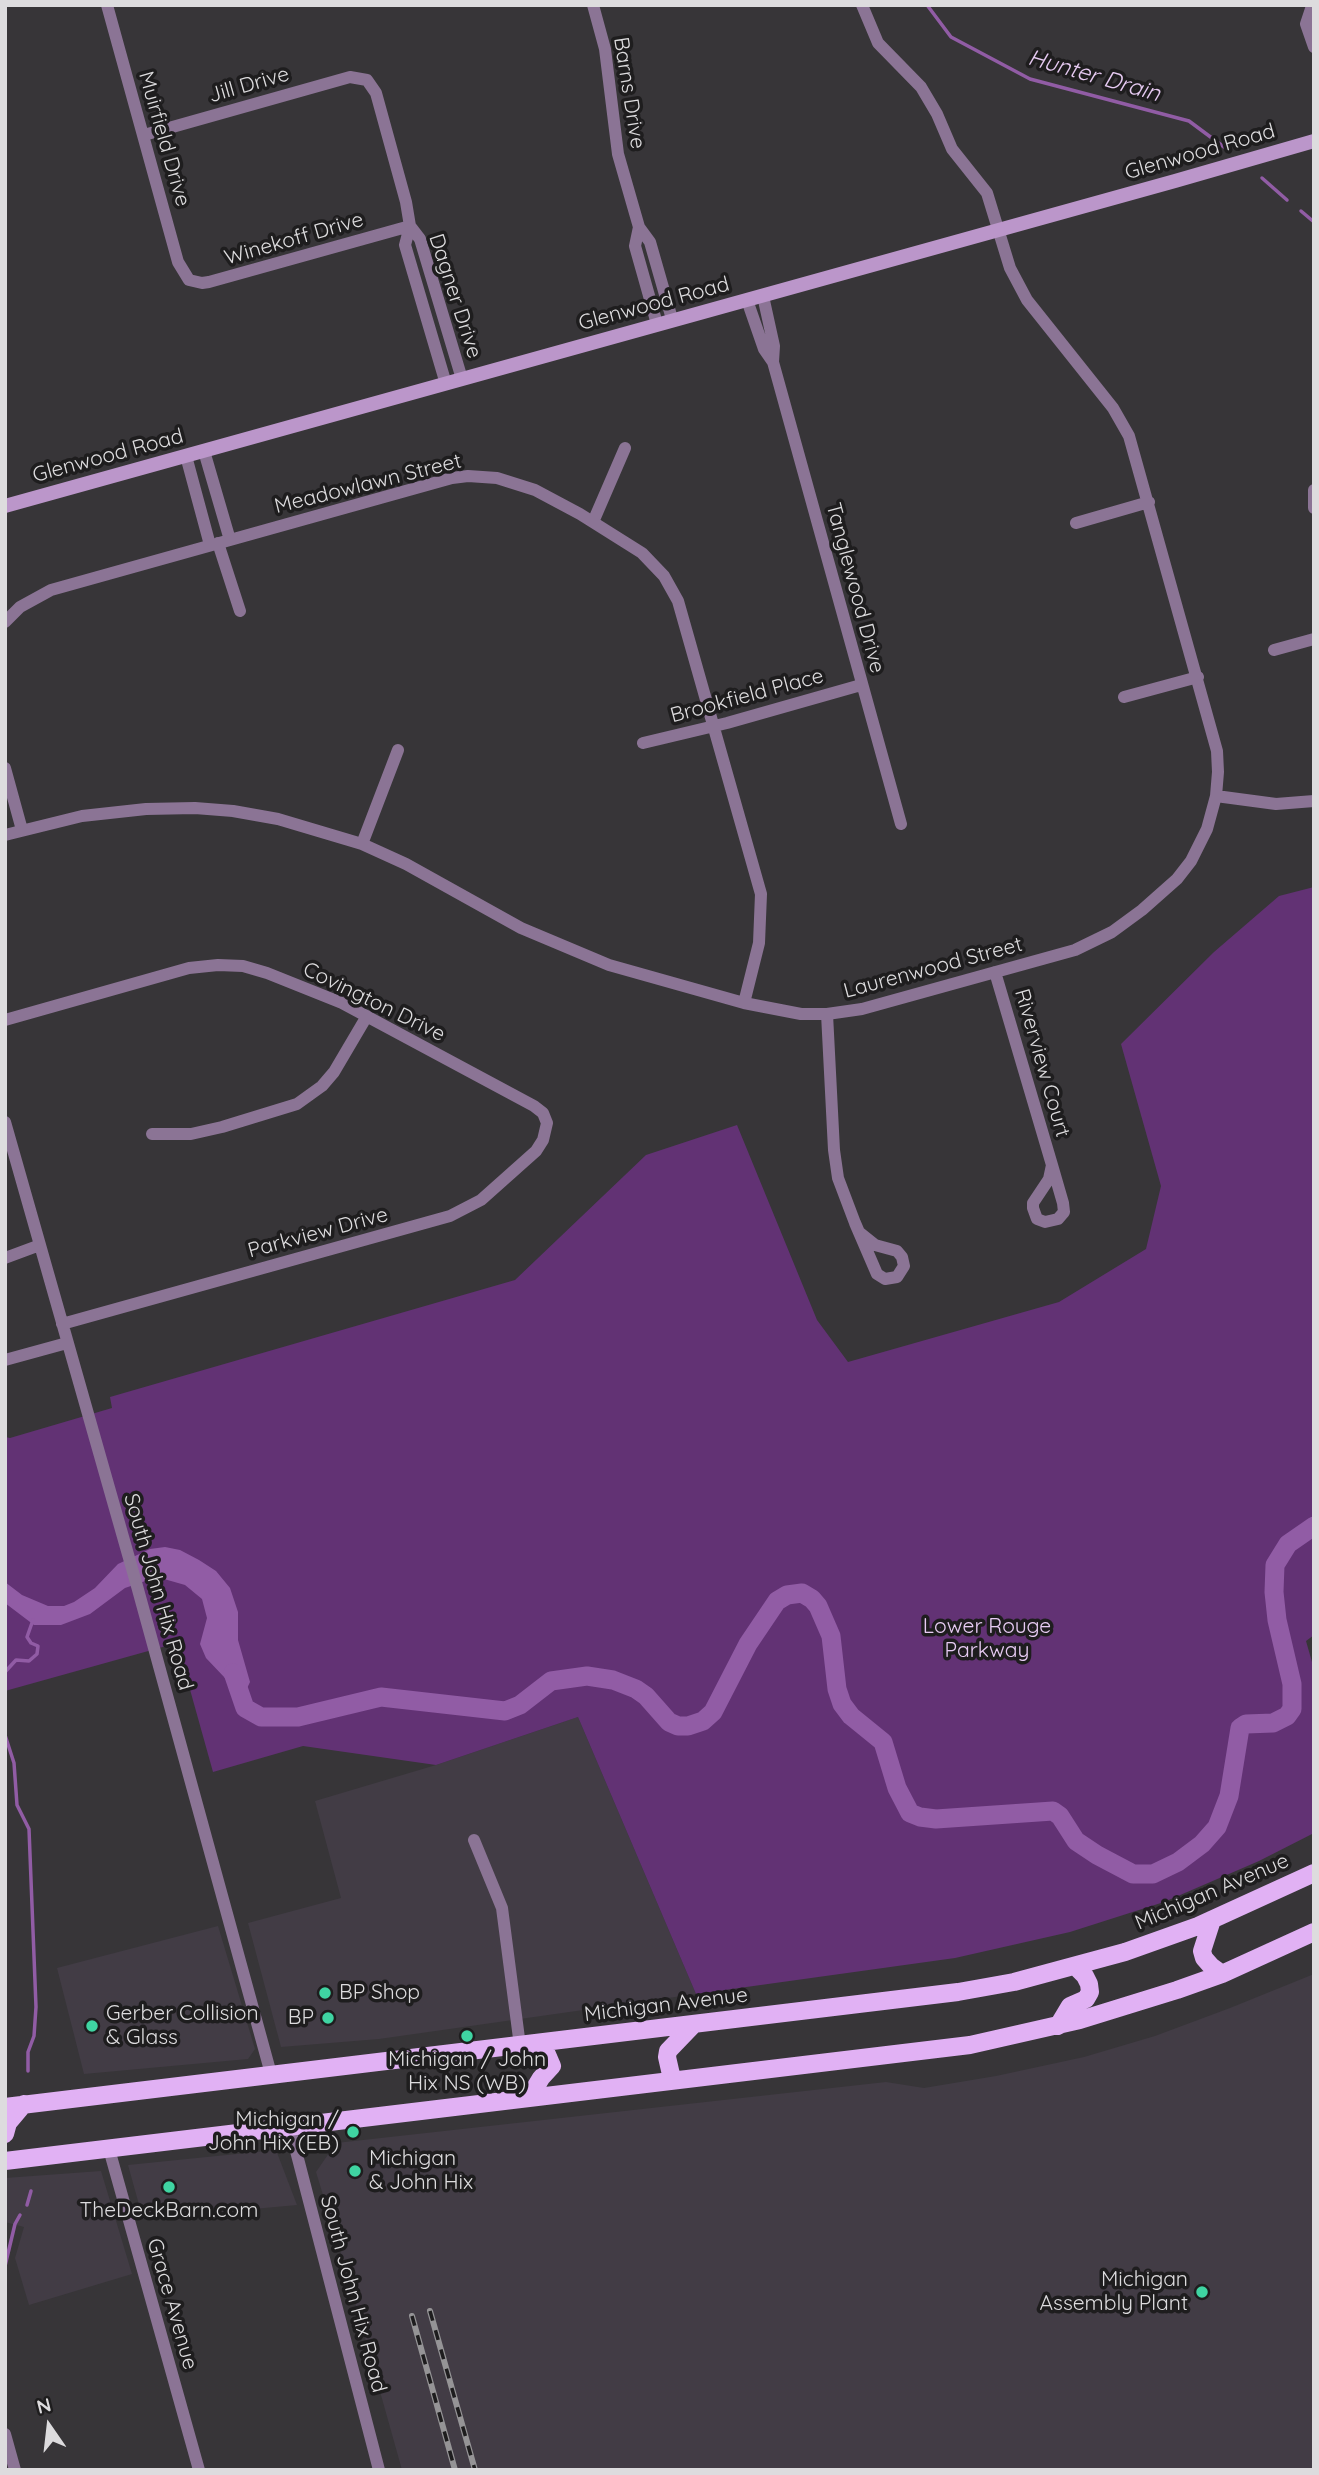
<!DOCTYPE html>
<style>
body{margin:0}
#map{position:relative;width:1319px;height:2475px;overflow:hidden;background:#373538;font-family:Quicksand,sans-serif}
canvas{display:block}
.frame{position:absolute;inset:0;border:7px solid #dddcde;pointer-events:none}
.north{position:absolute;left:14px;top:2391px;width:70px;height:70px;-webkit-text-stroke:5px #1e1d1e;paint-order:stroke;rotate:346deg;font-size:19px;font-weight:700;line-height:28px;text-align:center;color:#dddcde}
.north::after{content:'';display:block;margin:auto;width:24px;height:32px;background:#dddcde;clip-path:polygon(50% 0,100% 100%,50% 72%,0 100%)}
</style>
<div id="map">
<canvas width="1319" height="2475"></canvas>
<div class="frame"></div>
<div class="north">N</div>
</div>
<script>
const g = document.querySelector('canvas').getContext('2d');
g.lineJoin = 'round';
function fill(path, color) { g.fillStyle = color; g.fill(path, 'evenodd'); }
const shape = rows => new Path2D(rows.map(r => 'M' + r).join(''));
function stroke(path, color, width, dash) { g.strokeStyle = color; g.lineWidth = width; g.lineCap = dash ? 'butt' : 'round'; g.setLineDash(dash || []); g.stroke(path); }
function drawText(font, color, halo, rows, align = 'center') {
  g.font = font + ' Quicksand,sans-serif'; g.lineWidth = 7; g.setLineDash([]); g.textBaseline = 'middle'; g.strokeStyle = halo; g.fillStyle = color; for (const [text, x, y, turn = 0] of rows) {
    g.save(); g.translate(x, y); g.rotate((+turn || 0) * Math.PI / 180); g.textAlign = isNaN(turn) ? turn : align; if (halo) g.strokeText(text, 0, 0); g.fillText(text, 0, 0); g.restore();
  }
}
const built = shape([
 [578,1717,696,1994,379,2039,281,2047,248,1923,341,1898,315,1801,436,1765],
 [218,1926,255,2049,248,2059,84,2074,57,1968],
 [1314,1974,1314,2470,402,2470,346,2270,316,2172,336,2143,886,2082,924,2088,996,2076,1084,2057,1155,2036,1230,2008],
 [276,2150,297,2205,143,2219,128,2165],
 [101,2171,132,2274,29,2305,15,2258,24,2227,5,2222,5,2178]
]);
const green = shape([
 [1314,887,1314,1635,1306,1641,1314,1669,1314,1833,1259,1861,1164,1902,1070,1932,955,1958,696,1994,578,1717,436,1765,303,1746,213,1772,177,1643,5,1691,5,1437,10,1438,112,1408,110,1397,515,1280,646,1155,737,1125,817,1320,848,1362,1059,1302,1146,1249,1161,1186,1121,1044,1214,952,1279,896]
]);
const water = shape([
 [165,1547,180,1550,199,1560,216,1571,230,1588,238,1612,238,1640,250,1682,243,1697,206,1658,200,1644,207,1618,202,1599,185,1585,157,1577,125,1588,90,1614,61,1625,34,1625,5,1603,5,1582,22,1595,48,1606,64,1606,74,1602,95,1588,118,1564,150,1549]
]);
const stream = shape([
 [927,5,951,37,1030,79,1189,121,1224,147],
 [1262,178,1287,200],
 [1301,211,1314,222],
 [5,1672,16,1660,29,1661,37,1654,38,1646,31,1643,27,1637,33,1620],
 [5,1735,14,1763,17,1805,29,1829,36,2007,34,2036,28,2052,28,2071],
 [27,2205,31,2191],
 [5,2266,15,2224,20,2215]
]);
const river = shape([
 [233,1673,245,1708,261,1717,298,1717,381,1697,505,1711,520,1705,551,1681,587,1676,613,1680,636,1689,646,1696,669,1722,678,1726,688,1726,703,1721,713,1712,748,1644,777,1601,787,1595,802,1593,812,1599,818,1606,831,1636,837,1689,842,1704,851,1716,883,1742,897,1788,910,1813,920,1817,936,1819,1053,1811,1060,1816,1076,1841,1097,1855,1133,1874,1153,1874,1178,1862,1202,1844,1217,1827,1229,1796,1240,1728,1246,1724,1273,1723,1287,1716,1292,1709,1292,1684,1277,1620,1274,1592,1275,1565,1288,1544,1314,1526]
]);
const street = shape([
 [107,5,178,262,189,280,202,283,209,282,410,226],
 [593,5,605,49,618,154,639,227,650,242,672,319],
 [1311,9,1306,24,1314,47],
 [144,135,350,77,367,80,376,93,406,202,410,226,405,245,446,384],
 [410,226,420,239,462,379],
 [639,227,635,246,657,324],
 [763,296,774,346,773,362,901,824],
 [747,300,764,349,773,362],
 [204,451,230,540],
 [186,456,210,545],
 [1314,490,1314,508],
 [593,522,625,448],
 [1076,523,1149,502],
 [218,543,240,611],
 [5,622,20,607,51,590,452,478,468,476,497,478,535,490,580,514,642,553,664,576,678,601,761,894,759,943,744,1003],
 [1274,650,1314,639],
 [1124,697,1198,677],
 [643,743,727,723,861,685],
 [5,768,22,830],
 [1216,796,1276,804,1314,801],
 [5,835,82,816,146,809,195,808,233,811,278,819,362,844,406,864,521,928,609,965,744,1003,801,1014,827,1014,862,1009,1075,950,1112,932,1142,910,1177,879,1191,861,1207,829,1216,796,1218,772,1217,751,1129,436,1113,408,1027,300,1010,268,987,193,952,149,937,114,921,87,878,43,862,5],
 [362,844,398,750],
 [995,972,1052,1165,1063,1203,1064,1212,1058,1219,1045,1222,1037,1219,1033,1208,1033,1203,1049,1179,1052,1165],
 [827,1014,834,1150,838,1178,855,1223,877,1274,885,1279,897,1277,904,1266,902,1257,897,1251,875,1245,860,1233],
 [5,1020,189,968,218,965,243,966,267,973,342,1003,534,1106,543,1113,547,1123,543,1140,536,1151,481,1200,450,1216,62,1324],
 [5,1122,137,1586,271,2074],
 [152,1134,191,1134,222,1127,297,1104,322,1086,334,1072,367,1016],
 [5,1258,40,1245],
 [5,1360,67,1343],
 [474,1840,502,1908,520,2046],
 [290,2128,379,2470],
 [109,2149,199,2470],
 [5,2434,15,2470]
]);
const secondary = shape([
 [5,506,1175,181,1314,141]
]);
const primary = shape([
 [1212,1920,1202,1951,1204,1958,1211,1966,1222,1974],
 [1058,2026,1070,2006,1086,1999,1090,1992,1089,1984,1085,1976,1076,1967],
 [672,2079,667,2057,668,2051,693,2025],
 [529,2098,541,2078,552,2066,546,2052,534,2044],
 [5,2107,958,1992,1014,1982,1125,1952,1198,1926,1314,1873],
 [5,2134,8,2123,24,2104],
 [5,2161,970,2045,1080,2020,1177,1990,1222,1974,1314,1932]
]);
const rail = shape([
 [430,2311,475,2470],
 [412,2316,455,2470]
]);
const markers = [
 [325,1993,7,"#3fd4a2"],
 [328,2018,7,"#3fd4a2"],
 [92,2026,7,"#3fd4a2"],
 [467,2036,7,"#3fd4a2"],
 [353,2132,7,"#3fd4a2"],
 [355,2171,7,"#3fd4a2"],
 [169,2187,7,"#3fd4a2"],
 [1202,2292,7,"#3fd4a2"]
];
const streetNames = [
 ["Jill Drive",249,85,-16],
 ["Barns Drive",629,93,81],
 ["Muirfield Drive",164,139,74],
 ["Glenwood Road",1200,152,-16],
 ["Winekoff Drive",294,239,-16],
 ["Dagner Drive",455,296,72],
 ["Glenwood Road",654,304,-15],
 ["Glenwood Road",108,456,-15],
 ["Meadowlawn Street",368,484,-14],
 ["Tanglewood Drive",855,588,75],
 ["Brookfield Place",747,696,-15],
 ["Laurenwood Street",933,968,-15],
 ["Covington Drive",374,1002,26],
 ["Riverview Court",1042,1063,74],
 ["Parkview Drive",318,1233,-15],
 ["South John Hix Road",158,1592,74],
 ["Michigan Avenue",1212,1892,-23],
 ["Michigan Avenue",666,2005,-7],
 ["South John Hix Road",353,2294,75],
 ["Grace Avenue",172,2304,74]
];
const parkNames = [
 ["Lower Rouge",987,1627],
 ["Parkway",987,1651]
];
const poiNames = [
 ["BP Shop",339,1993],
 ["Gerber Collision",106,2014],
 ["& Glass",106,2038],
 ["BP",314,2018,"right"],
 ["Michigan / John",467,2060,"center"],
 ["Hix NS (WB)",467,2084,"center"],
 ["Michigan /",339,2120,"right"],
 ["John Hix (EB)",339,2144,"right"],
 ["Michigan",369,2159],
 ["& John Hix",369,2183],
 ["TheDeckBarn.com",169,2211,"center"],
 ["Michigan",1188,2280,"right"],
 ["Assembly Plant",1188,2304,"right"]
];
const waterNames = [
 ["Hunter Drain",1094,76,16]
];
fill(built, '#423c45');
fill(green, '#623274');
fill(water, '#915ca5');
stroke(stream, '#915ca5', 3.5);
stroke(river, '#915ca5', 19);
stroke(street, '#8b7495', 12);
stroke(secondary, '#bb96ca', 14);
stroke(primary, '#e1b1f4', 18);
stroke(rail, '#959496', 6);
stroke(rail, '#1e1d1e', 3.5, [10]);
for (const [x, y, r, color] of markers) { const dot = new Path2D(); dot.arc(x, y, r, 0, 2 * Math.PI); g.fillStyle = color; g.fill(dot); stroke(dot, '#1e1d1e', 2.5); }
drawText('21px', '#dddcde', '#1e1d1e', streetNames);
drawText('21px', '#e8ccf4', '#1e1d1e', parkNames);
drawText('21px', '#dddcde', '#1e1d1e', poiNames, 'left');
drawText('italic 23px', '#e6caf2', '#1e1d1e', waterNames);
</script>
